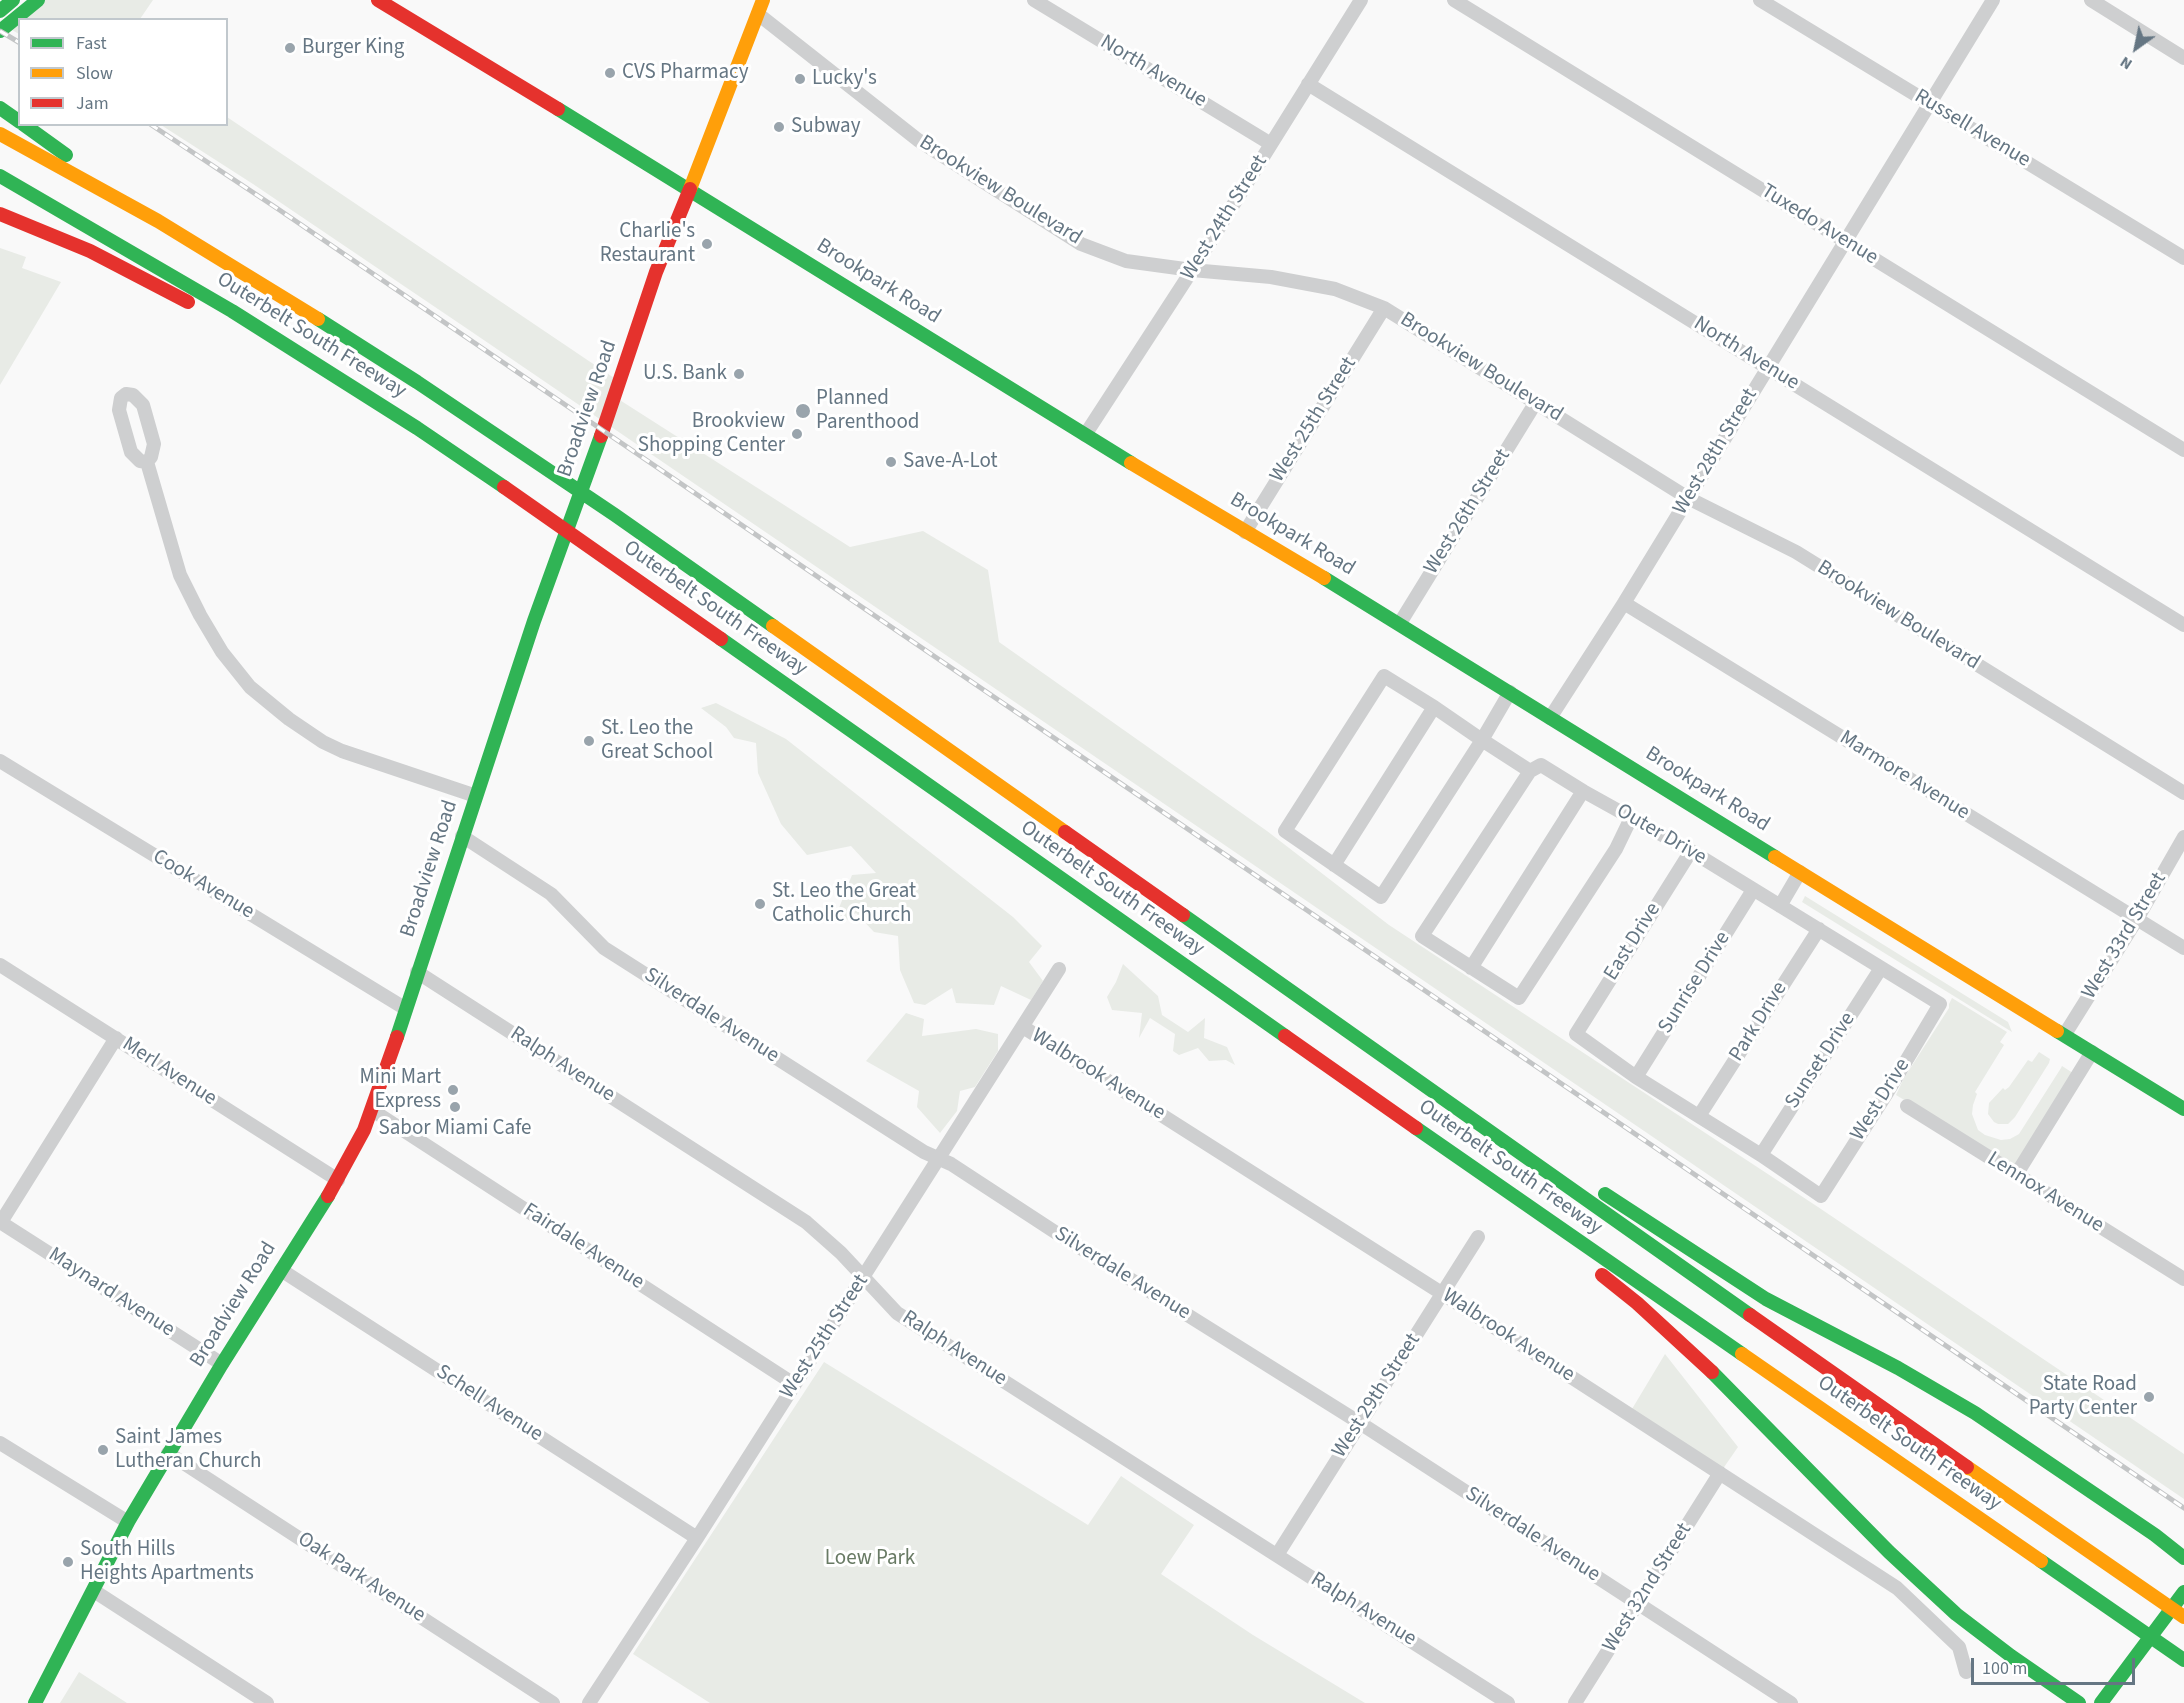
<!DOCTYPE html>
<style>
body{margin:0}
#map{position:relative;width:2184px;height:1703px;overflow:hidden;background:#f9f9f9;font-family:"Source Sans 3",sans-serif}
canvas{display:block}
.legend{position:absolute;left:18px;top:18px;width:210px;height:108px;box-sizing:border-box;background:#fff;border:2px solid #c1c8cd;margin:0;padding:8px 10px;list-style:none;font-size:18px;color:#657683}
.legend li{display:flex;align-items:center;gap:12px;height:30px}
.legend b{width:30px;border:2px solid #c1c8cd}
.north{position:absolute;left:2106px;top:18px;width:60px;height:60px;-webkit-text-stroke:4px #fff;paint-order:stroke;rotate:213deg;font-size:16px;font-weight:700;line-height:24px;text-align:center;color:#657683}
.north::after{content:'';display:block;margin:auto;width:21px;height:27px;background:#657683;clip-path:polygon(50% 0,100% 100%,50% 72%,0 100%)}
.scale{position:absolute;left:1971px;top:1658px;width:164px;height:27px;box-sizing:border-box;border:3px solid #657683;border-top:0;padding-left:8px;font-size:18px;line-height:21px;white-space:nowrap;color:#657683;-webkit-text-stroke:4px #fff;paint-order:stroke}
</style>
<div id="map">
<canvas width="2184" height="1703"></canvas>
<ul class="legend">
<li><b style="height:8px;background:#30b455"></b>Fast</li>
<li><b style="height:8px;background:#ff9f0a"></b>Slow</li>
<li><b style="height:8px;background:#e5322d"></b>Jam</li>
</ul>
<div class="north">N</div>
<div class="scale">100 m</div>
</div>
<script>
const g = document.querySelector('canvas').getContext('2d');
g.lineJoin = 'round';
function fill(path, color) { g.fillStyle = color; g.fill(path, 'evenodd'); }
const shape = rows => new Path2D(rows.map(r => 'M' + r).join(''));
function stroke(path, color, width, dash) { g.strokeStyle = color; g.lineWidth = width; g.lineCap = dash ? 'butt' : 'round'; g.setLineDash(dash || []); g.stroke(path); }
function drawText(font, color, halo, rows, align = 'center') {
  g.font = font + ' "Source Sans 3",sans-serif'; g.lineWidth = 6; g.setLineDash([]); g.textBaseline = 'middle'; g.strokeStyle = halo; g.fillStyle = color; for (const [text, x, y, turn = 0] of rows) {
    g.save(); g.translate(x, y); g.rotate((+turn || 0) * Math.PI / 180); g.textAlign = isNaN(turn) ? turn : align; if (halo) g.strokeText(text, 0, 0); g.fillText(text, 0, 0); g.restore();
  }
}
const green = shape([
 [38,0,153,0,140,19,20,20,19,34,7,27],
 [227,117,620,382,615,397,850,547,923,531,988,570,999,642,1267,831,1389,925,1818,1207,2184,1454,2184,1499,472,332,253,184,161,125,226,124],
 [0,248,26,257,22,268,61,282,0,385],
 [716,703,786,739,1013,917,1042,946,1029,962,1043,981,1031,1000,1001,986,994,1005,956,1003,952,988,925,1005,914,1003,900,970,898,936,874,932,856,913,844,922,837,913,852,875,876,873,851,846,807,855,781,824,758,773,756,743,734,738,726,727,701,708],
 [1805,896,2008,1022,2012,1032,1802,902],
 [1123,964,1158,996,1162,1015,1188,1032,1205,1018,1204,1038,1227,1047,1235,1065,1226,1060,1209,1061,1198,1048,1179,1055,1173,1051,1175,1034,1150,1018,1139,1038,1142,1013,1112,1010,1107,997,1116,982],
 [1952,998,2007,1032,2000,1042,2004,1045,1975,1092,1977,1094,1973,1105,1972,1114,1978,1130,1985,1135,2001,1140,2010,1139,2019,1134,2061,1068,2062,1066,2076,1075,2018,1169,1896,1095,1904,1078,1949,1008,1949,1004],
 [906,1013,924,1019,922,1036,976,1029,998,1034,998,1051,975,1087,960,1091,957,1111,940,1133,917,1107,919,1091,866,1061],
 [2039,1052,2050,1059,2049,1063,2015,1117,2008,1124,1998,1124,1994,1122,1988,1114,1989,1103,2003,1088,2005,1090,2009,1087,2028,1060,2032,1062],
 [1665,1354,1738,1447,1720,1473,1629,1414],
 [824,1362,1088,1525,1121,1476,1194,1525,1161,1574,1253,1635,1365,1703,710,1703,633,1654],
 [79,1672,127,1703,60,1703]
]);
const street = shape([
 [1034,0,1271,144],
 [1454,0,2184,450],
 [1760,0,2184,258],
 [2091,0,2184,58],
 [758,14,918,140,1081,244,1126,261,1192,270,1271,277,1335,289,1384,308,1688,498,1796,552,2184,793],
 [1308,84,2184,625],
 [126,394,133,395,143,405,154,444,151,457,147,462,140,461,131,452,119,410,121,398,126,394],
 [1085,435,1200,258,1361,0],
 [147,462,180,575,200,615,222,652,250,687,289,719,323,742,342,751,476,796],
 [1245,532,1384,308],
 [1624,603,2184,948],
 [1400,623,1536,402],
 [1510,692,1482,740,1381,897,1285,831,1384,676,1434,707,1482,740,1530,771,1541,765,1583,791,1691,851,1940,1004,1887,1093,1821,1196,1761,1155,1636,1077,1576,1034,1691,851],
 [1550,718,1624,603,1993,0],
 [0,761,406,1009],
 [1530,771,1422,936,1519,998,1616,849,1631,818],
 [462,836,551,894,604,948,924,1152,951,1164,1055,1232,1360,1423,1791,1703],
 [1334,865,1434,707],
 [1780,906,1800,872],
 [0,965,338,1180],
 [1471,968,1583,791],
 [417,972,806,1222,841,1253,897,1313,1508,1703],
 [1023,1027,1443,1294,1897,1588,1959,1647,1966,1672],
 [2065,1034,2137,919,2184,837],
 [1636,1077,1753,890],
 [1907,1106,2184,1279],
 [372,1110,794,1384],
 [1699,1116,1819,929],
 [1761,1155,1881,968],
 [2016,1175,2092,1052],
 [0,1222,222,1364],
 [1,1222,116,1038],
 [281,1270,697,1538],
 [0,1443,128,1522],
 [168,1453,553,1703],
 [1277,1555,1478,1237],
 [94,1591,267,1703],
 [589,1703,697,1538,1059,969],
 [1575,1703,1720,1473]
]);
const fast = shape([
 [0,11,13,0],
 [0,31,38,0],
 [0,108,20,122],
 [558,109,1131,463],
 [23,124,66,155],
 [0,176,232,311,417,428,504,487],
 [318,319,417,382,615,515,773,626],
 [1324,578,1775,857],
 [721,639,1285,1036],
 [1183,915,1750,1315],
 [2057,1031,2184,1109],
 [397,1037,534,621,601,436],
 [1416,1128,1742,1354],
 [1605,1194,1766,1299,1898,1368,1975,1413,2155,1535,2184,1558],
 [1712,1372,1889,1552,1956,1614,2011,1656,2079,1703],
 [2041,1561,2184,1660],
 [35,1703,128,1522,222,1364,328,1196],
 [2101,1703,2184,1592]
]);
const slow = shape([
 [0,134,158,221,318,319],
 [690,189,763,0],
 [1131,463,1324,578],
 [773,626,1065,832],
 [1775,857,2057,1031],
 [1742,1354,2041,1561],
 [1967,1467,2184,1617]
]);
const jam = shape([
 [378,0,558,109],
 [0,214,90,251,188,302],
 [601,436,656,272,690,189],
 [504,487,721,639],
 [1065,832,1183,915],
 [1285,1036,1416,1128],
 [328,1196,364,1130,397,1037],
 [1602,1275,1637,1303,1712,1372],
 [1750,1315,1967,1467]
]);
const rail = shape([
 [0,31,20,43],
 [150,124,278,209,2184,1508]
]);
const markers = [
 [290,48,6,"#99a4ac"],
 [610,73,6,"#99a4ac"],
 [800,79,6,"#99a4ac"],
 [779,127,6,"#99a4ac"],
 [707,244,6,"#99a4ac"],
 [739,374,6,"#99a4ac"],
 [803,411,8,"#99a4ac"],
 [797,434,6,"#99a4ac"],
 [891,462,6,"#99a4ac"],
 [589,741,6,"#99a4ac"],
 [760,904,6,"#99a4ac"],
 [453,1090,6,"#99a4ac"],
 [455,1107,6,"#99a4ac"],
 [2149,1397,6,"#99a4ac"],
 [103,1450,6,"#99a4ac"],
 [68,1562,6,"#99a4ac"]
];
const poiNames = [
 ["Burger King",302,48],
 ["CVS Pharmacy",622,73],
 ["Lucky's",812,79],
 ["Subway",791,127],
 ["Charlie's",695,232,"right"],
 ["Restaurant",695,256,"right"],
 ["U.S. Bank",727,374,"right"],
 ["Planned",816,399],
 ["Parenthood",816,423],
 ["Brookview",785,422,"right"],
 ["Shopping Center",785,446,"right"],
 ["Save-A-Lot",903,462],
 ["St. Leo the",601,729],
 ["Great School",601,753],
 ["St. Leo the Great",772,892],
 ["Catholic Church",772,916],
 ["Mini Mart",441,1078,"right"],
 ["Express",441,1102,"right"],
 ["Sabor Miami Cafe",455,1129,"center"],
 ["State Road",2137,1385,"right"],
 ["Party Center",2137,1409,"right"],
 ["Saint James",115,1438],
 ["Lutheran Church",115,1462],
 ["South Hills",80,1550],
 ["Heights Apartments",80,1574]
];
const streetNames = [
 ["North Avenue",1153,72,31],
 ["Russell Avenue",1972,129,31],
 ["Brookview Boulevard",1000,191,32],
 ["West 24th Street",1225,218,-58],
 ["Tuxedo Avenue",1819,225,32],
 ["Brookpark Road",878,282,32],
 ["Outerbelt South Freeway",311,336,32],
 ["North Avenue",1746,354,32],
 ["Brookview Boulevard",1481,368,32],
 ["Broadview Road",588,409,-71],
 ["West 25th Street",1314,420,-58],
 ["West 28th Street",1716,452,-59],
 ["West 26th Street",1468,512,-58],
 ["Brookpark Road",1292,535,31],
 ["Outerbelt South Freeway",715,609,35],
 ["Brookview Boulevard",1898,616,32],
 ["Marmore Avenue",1904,776,32],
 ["Brookpark Road",1707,790,32],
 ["Outer Drive",1661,835,30],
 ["Broadview Road",430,869,-72],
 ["Cook Avenue",203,885,31],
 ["Outerbelt South Freeway",1112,889,35],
 ["West 33rd Street",2125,936,-59],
 ["East Drive",1633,942,-58],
 ["Sunrise Drive",1695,983,-58],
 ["Silverdale Avenue",711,1016,33],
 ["Park Drive",1759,1022,-58],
 ["Sunset Drive",1821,1061,-57],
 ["Ralph Avenue",562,1065,33],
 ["Merl Avenue",169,1072,33],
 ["Walbrook Avenue",1098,1075,32],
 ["West Drive",1881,1100,-58],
 ["Outerbelt South Freeway",1510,1168,35],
 ["Lennox Avenue",2045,1193,32],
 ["Fairdale Avenue",583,1247,33],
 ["Silverdale Avenue",1122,1274,32],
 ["Maynard Avenue",111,1293,33],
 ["Broadview Road",234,1305,-58],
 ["Walbrook Avenue",1508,1336,33],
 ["West 25th Street",825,1337,-57],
 ["Ralph Avenue",954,1349,33],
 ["West 29th Street",1377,1396,-57],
 ["Schell Avenue",489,1404,33],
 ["Outerbelt South Freeway",1909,1444,35],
 ["Silverdale Avenue",1532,1535,33],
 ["Oak Park Avenue",361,1578,33],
 ["West 32nd Street",1648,1588,-58],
 ["Ralph Avenue",1363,1610,32]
];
const parkNames = [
 ["Loew Park",870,1559]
];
fill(green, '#e8ebe6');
stroke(street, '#cecfd0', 14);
stroke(fast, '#30b455', 14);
stroke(slow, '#ff9f0a', 14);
stroke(jam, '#e5322d', 14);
stroke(rail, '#c3c5c6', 5);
stroke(rail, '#fff', 3, [9]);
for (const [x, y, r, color] of markers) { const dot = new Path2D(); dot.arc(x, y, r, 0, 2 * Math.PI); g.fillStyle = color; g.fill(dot); stroke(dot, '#fff', 2); }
drawText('21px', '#657683', '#fff', poiNames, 'left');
drawText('21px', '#657683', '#fff', streetNames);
drawText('21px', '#687a64', '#fff', parkNames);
</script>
